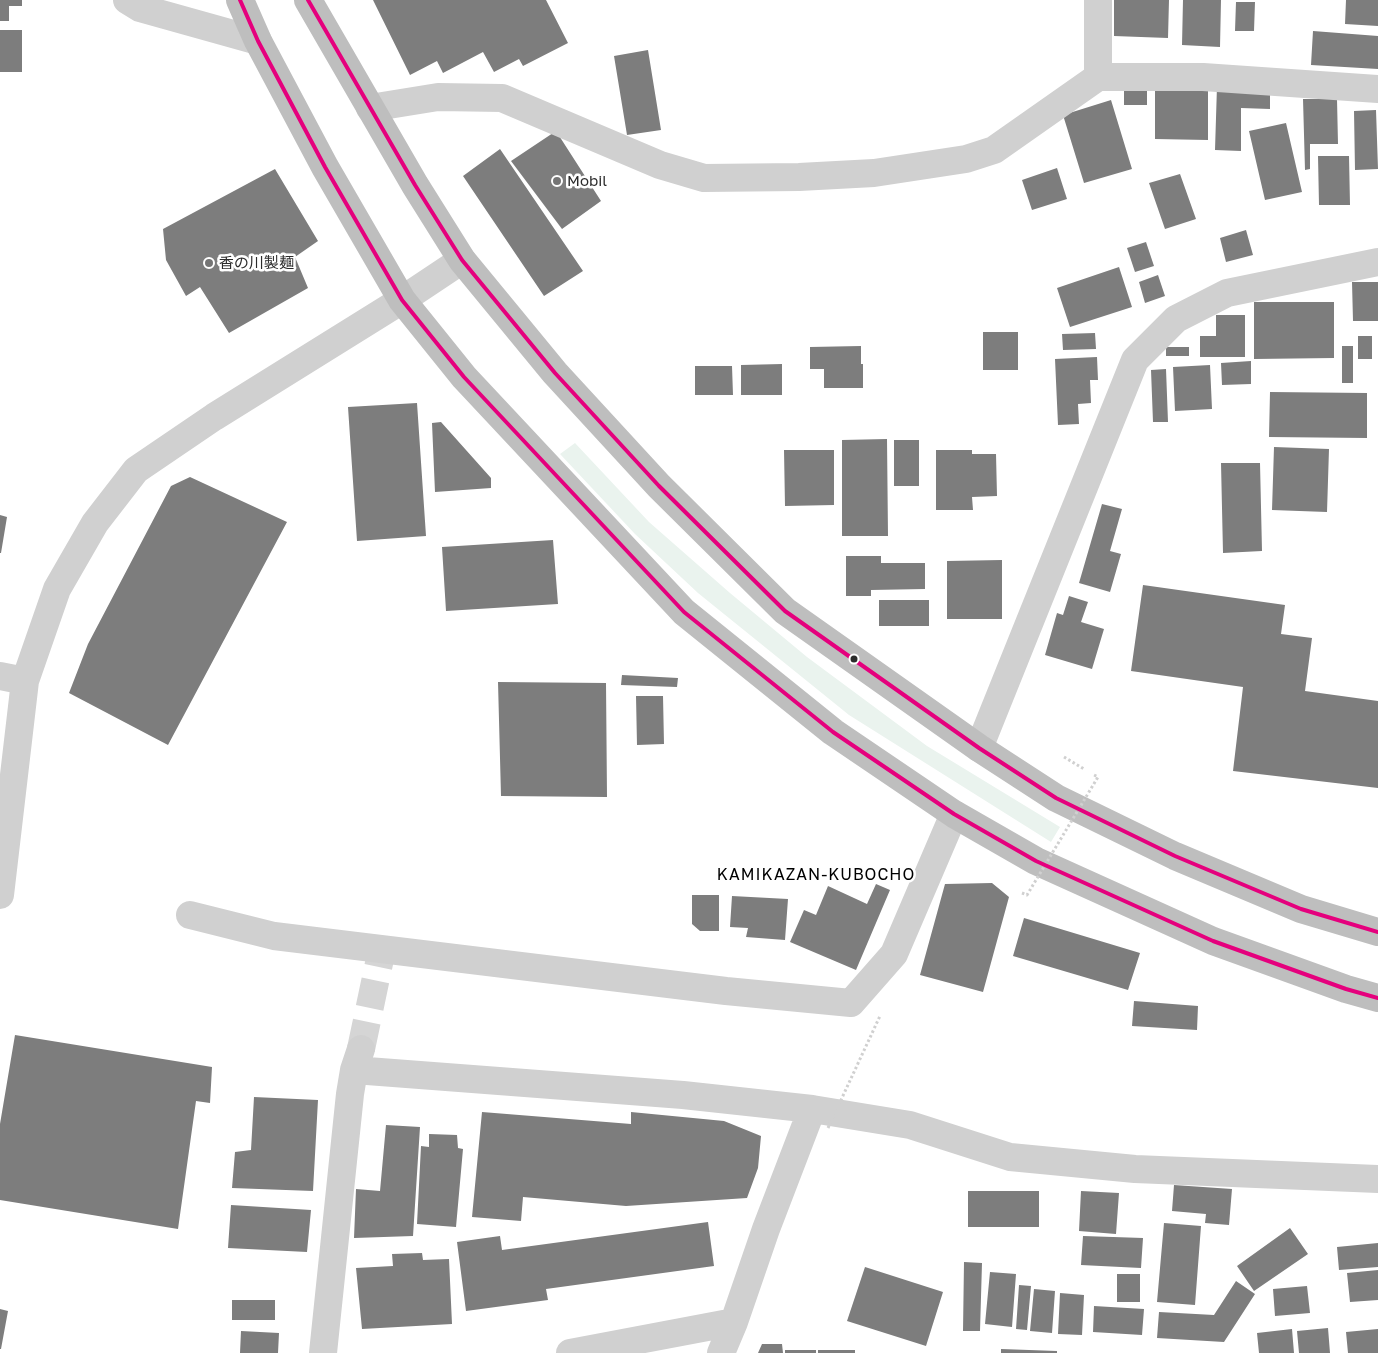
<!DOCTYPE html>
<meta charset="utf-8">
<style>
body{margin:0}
canvas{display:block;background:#fff}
</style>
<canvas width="1378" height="1353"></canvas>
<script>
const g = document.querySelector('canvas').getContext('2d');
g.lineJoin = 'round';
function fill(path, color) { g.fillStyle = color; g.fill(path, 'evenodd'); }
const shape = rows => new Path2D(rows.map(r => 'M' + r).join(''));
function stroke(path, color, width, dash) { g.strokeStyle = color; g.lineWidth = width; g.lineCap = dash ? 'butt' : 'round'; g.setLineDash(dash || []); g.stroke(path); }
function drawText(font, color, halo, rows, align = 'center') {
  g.font = font + ' "Golos Text","Noto Sans JP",sans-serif'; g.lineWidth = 5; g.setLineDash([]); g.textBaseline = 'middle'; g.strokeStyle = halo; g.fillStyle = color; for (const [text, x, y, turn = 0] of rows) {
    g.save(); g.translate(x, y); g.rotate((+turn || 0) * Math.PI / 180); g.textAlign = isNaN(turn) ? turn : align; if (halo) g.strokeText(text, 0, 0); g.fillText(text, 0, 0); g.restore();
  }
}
const green = shape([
 [575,443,649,522,730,593,807,657,927,746,1060,827,1051,842,849,715,698,593,635,534,560,454]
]);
const building = shape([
 [0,0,22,0,22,6,9,6,9,21,0,21],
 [373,0,546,0,568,43,523,66,519,59,494,72,483,52,443,73,437,61,410,75],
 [1114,0,1169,0,1168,38,1114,36],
 [1183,0,1221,0,1220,47,1182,45],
 [1346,0,1378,0,1378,26,1345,24],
 [1236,2,1255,2,1254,31,1235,31],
 [0,30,22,30,22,72,0,72],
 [1313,31,1378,36,1378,69,1311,65],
 [648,50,661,130,627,135,614,56],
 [1124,81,1147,81,1147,105,1124,105],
 [1217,86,1270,88,1270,109,1241,108,1241,151,1215,150],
 [1155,87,1208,87,1208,140,1155,139],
 [1303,99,1337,99,1338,144,1310,144,1310,169,1305,170],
 [1111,100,1132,169,1084,183,1063,115],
 [1376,110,1378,169,1355,170,1354,111],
 [1286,123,1302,192,1265,200,1249,131],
 [556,131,601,201,562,229,511,161],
 [500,149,583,271,544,296,463,176],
 [1318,156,1349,156,1350,205,1319,205],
 [1057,168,1067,199,1032,210,1022,180],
 [275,169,318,241,295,257,308,288,229,333,200,287,186,296,166,260,163,229],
 [1180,174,1196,219,1165,229,1149,183],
 [1246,230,1253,255,1226,262,1220,238],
 [1146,242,1154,266,1135,272,1127,248],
 [1119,267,1132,307,1070,327,1057,288],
 [1158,275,1165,296,1145,303,1139,282],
 [1352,282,1378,282,1378,321,1353,321],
 [1254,302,1334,302,1334,358,1254,359],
 [1216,315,1245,315,1245,357,1200,357,1200,336,1216,336],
 [983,332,1018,332,1018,370,983,370],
 [1095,333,1096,349,1063,350,1062,334],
 [1358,336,1372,336,1372,359,1358,359],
 [861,346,861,364,863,364,863,388,824,388,824,369,810,369,810,347],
 [1342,346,1353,346,1353,383,1342,383],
 [1166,347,1189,347,1189,356,1166,356],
 [1097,357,1098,380,1090,380,1091,403,1078,404,1079,424,1058,425,1055,359],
 [1251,361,1251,384,1222,385,1221,363],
 [782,364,782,395,741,395,741,365],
 [1210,365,1212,409,1175,411,1173,367],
 [695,366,732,366,733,395,695,395],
 [1166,369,1168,422,1153,422,1151,370],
 [1270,392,1367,393,1367,438,1269,437],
 [417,403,426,536,357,541,348,407],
 [441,422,491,478,491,488,435,492,432,423],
 [887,439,888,536,842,536,842,440],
 [894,440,919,440,919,486,894,486],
 [1274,447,1329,449,1327,512,1272,510],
 [784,450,834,450,834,505,785,506],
 [936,450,972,450,972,454,996,454,997,496,972,497,973,510,936,510],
 [1221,463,1260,463,1262,551,1223,553],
 [190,477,287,522,168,745,69,693,88,644,171,486],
 [1102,504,1122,509,1110,551,1121,554,1110,592,1079,583],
 [0,515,7,517,1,553,0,553],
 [553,540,558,604,446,611,442,547],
 [846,556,881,556,881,563,925,563,925,589,871,590,871,596,846,596],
 [1002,560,1002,619,947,619,947,561],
 [1143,585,1285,605,1281,634,1312,638,1305,691,1378,701,1378,788,1233,771,1243,687,1131,671],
 [1069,596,1088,602,1081,622,1104,629,1092,669,1045,655,1057,613,1063,615],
 [879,600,929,600,929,626,879,626],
 [622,675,678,678,677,687,621,685],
 [498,682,606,683,607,797,501,796],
 [636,696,663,696,664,744,637,745],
 [992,883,1009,897,983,992,920,975,945,884],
 [876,884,890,890,856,970,790,942,804,910,816,915,828,886,867,904],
 [692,895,719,895,719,931,700,931,692,924],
 [732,896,788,899,785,940,746,937,748,928,730,927],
 [1024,918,1140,953,1128,990,1013,956],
 [1134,1001,1198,1006,1197,1030,1132,1026],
 [15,1035,212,1067,210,1103,196,1101,178,1229,0,1200,0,1124],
 [254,1097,318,1100,313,1191,232,1188,235,1152,251,1150],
 [482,1112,631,1124,631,1112,724,1121,761,1136,758,1168,747,1198,626,1206,523,1197,521,1221,472,1217],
 [386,1125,420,1127,413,1236,354,1238,356,1189,380,1191],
 [429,1134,457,1135,458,1148,463,1149,456,1227,417,1224,421,1146,429,1147],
 [1174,1185,1232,1189,1229,1225,1205,1223,1206,1214,1172,1211],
 [968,1191,1039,1191,1039,1227,968,1227],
 [1081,1191,1119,1193,1116,1234,1079,1231],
 [231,1205,311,1210,307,1252,228,1248],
 [708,1222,714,1266,546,1289,548,1300,466,1311,457,1242,500,1236,502,1250],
 [1164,1223,1201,1226,1195,1305,1157,1302],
 [1290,1228,1308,1254,1254,1291,1237,1266],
 [1083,1236,1143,1238,1141,1268,1081,1265],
 [1378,1243,1378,1267,1339,1270,1337,1247],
 [422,1253,423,1260,449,1259,452,1324,362,1329,356,1268,393,1266,392,1254],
 [964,1262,982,1263,980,1331,963,1331],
 [865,1267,943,1292,926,1346,847,1321],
 [1378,1270,1378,1300,1350,1302,1347,1273],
 [990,1272,1016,1274,1012,1327,985,1324],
 [1117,1274,1140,1274,1140,1302,1117,1302],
 [1236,1281,1255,1294,1224,1342,1157,1338,1159,1312,1214,1315],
 [1019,1285,1031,1286,1027,1330,1016,1329],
 [1307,1286,1310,1313,1275,1316,1273,1289],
 [1034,1289,1055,1291,1052,1333,1030,1331],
 [1060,1293,1084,1295,1082,1335,1058,1334],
 [232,1300,275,1300,275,1320,232,1320],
 [1094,1306,1144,1309,1142,1335,1093,1332],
 [0,1309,8,1311,1,1349,0,1349],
 [1328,1328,1330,1353,1299,1353,1297,1331],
 [1292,1329,1294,1353,1259,1353,1257,1333],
 [1378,1329,1378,1353,1348,1353,1346,1332],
 [241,1331,279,1333,278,1353,240,1353],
 [762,1344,782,1344,783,1353,758,1353],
 [1001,1349,1057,1351,1057,1353,1001,1353],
 [785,1350,816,1350,816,1353,785,1353],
 [818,1350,855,1350,855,1353,818,1353]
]);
const minorTunnel = shape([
 [361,1049,382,949]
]);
const path = shape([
 [1064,757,1084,769]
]);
const minor = shape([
 [127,0,140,8,258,41],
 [1098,77,1098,0],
 [370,108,438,97,502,98,660,165,704,178,799,177,874,173,966,159,994,150,1098,77,1203,77,1378,89],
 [0,676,25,681],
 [979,748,1135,360,1176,319,1227,293,1378,262],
 [0,895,25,681,57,589,95,523,136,470,214,417,402,300,462,260],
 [190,915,274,936,726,991,851,1003,894,954,954,814],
 [354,1070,683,1095,812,1109],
 [323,1353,350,1094,354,1070,361,1049],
 [570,1353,734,1322],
 [721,1353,734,1322,766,1229,812,1109,910,1125,1010,1157,1135,1169,1378,1179]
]);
const highway = shape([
 [240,0,258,41,325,167,402,300,464,377,684,612,833,732,954,814,1036,861,1213,941,1346,989,1378,998],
 [308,0,415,185,462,260,555,373,659,486,785,611,979,748,1056,798,1175,856,1301,909,1378,932]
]);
const pathBridge = shape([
 [1022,893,1027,895,1098,777,1094,775],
 [828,1128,880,1016]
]);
const bus1 = shape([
 [240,0,258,41,325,167,402,300,464,377,684,612,833,732,954,814,1036,861,1213,941,1346,989,1378,998],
 [308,0,415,185,462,260,555,373,659,486,785,611,979,748,1056,798,1175,856,1301,909,1378,932]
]);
const markers = [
 [557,181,5,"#757575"],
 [209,263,5,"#757575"],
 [854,659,4.5,"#2b2b2b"]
];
const poiNames = [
 ["Mobil",567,181],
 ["香の川製麺",219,263]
];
const neighbourhoodNames = [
 ["KAMIKAZAN-KUBOCHO",816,875]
];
fill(green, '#eaf3ee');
fill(building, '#7d7d7d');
stroke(minorTunnel, '#d5d5d5', 28, [28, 14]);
stroke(path, '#d0d0d0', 3, [2.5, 2.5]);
stroke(minor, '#d0d0d0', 28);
stroke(highway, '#bebebe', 28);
stroke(pathBridge, '#d0d0d0', 3, [2.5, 2.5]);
stroke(bus1, '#e5007d', 4);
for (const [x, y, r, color] of markers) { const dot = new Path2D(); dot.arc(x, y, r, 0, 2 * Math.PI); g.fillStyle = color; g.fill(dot); stroke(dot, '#fff', 2); }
drawText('15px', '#2b2b2b', '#fff', poiNames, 'left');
g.letterSpacing = '1px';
drawText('16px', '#000', '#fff', neighbourhoodNames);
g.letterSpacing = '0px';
</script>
